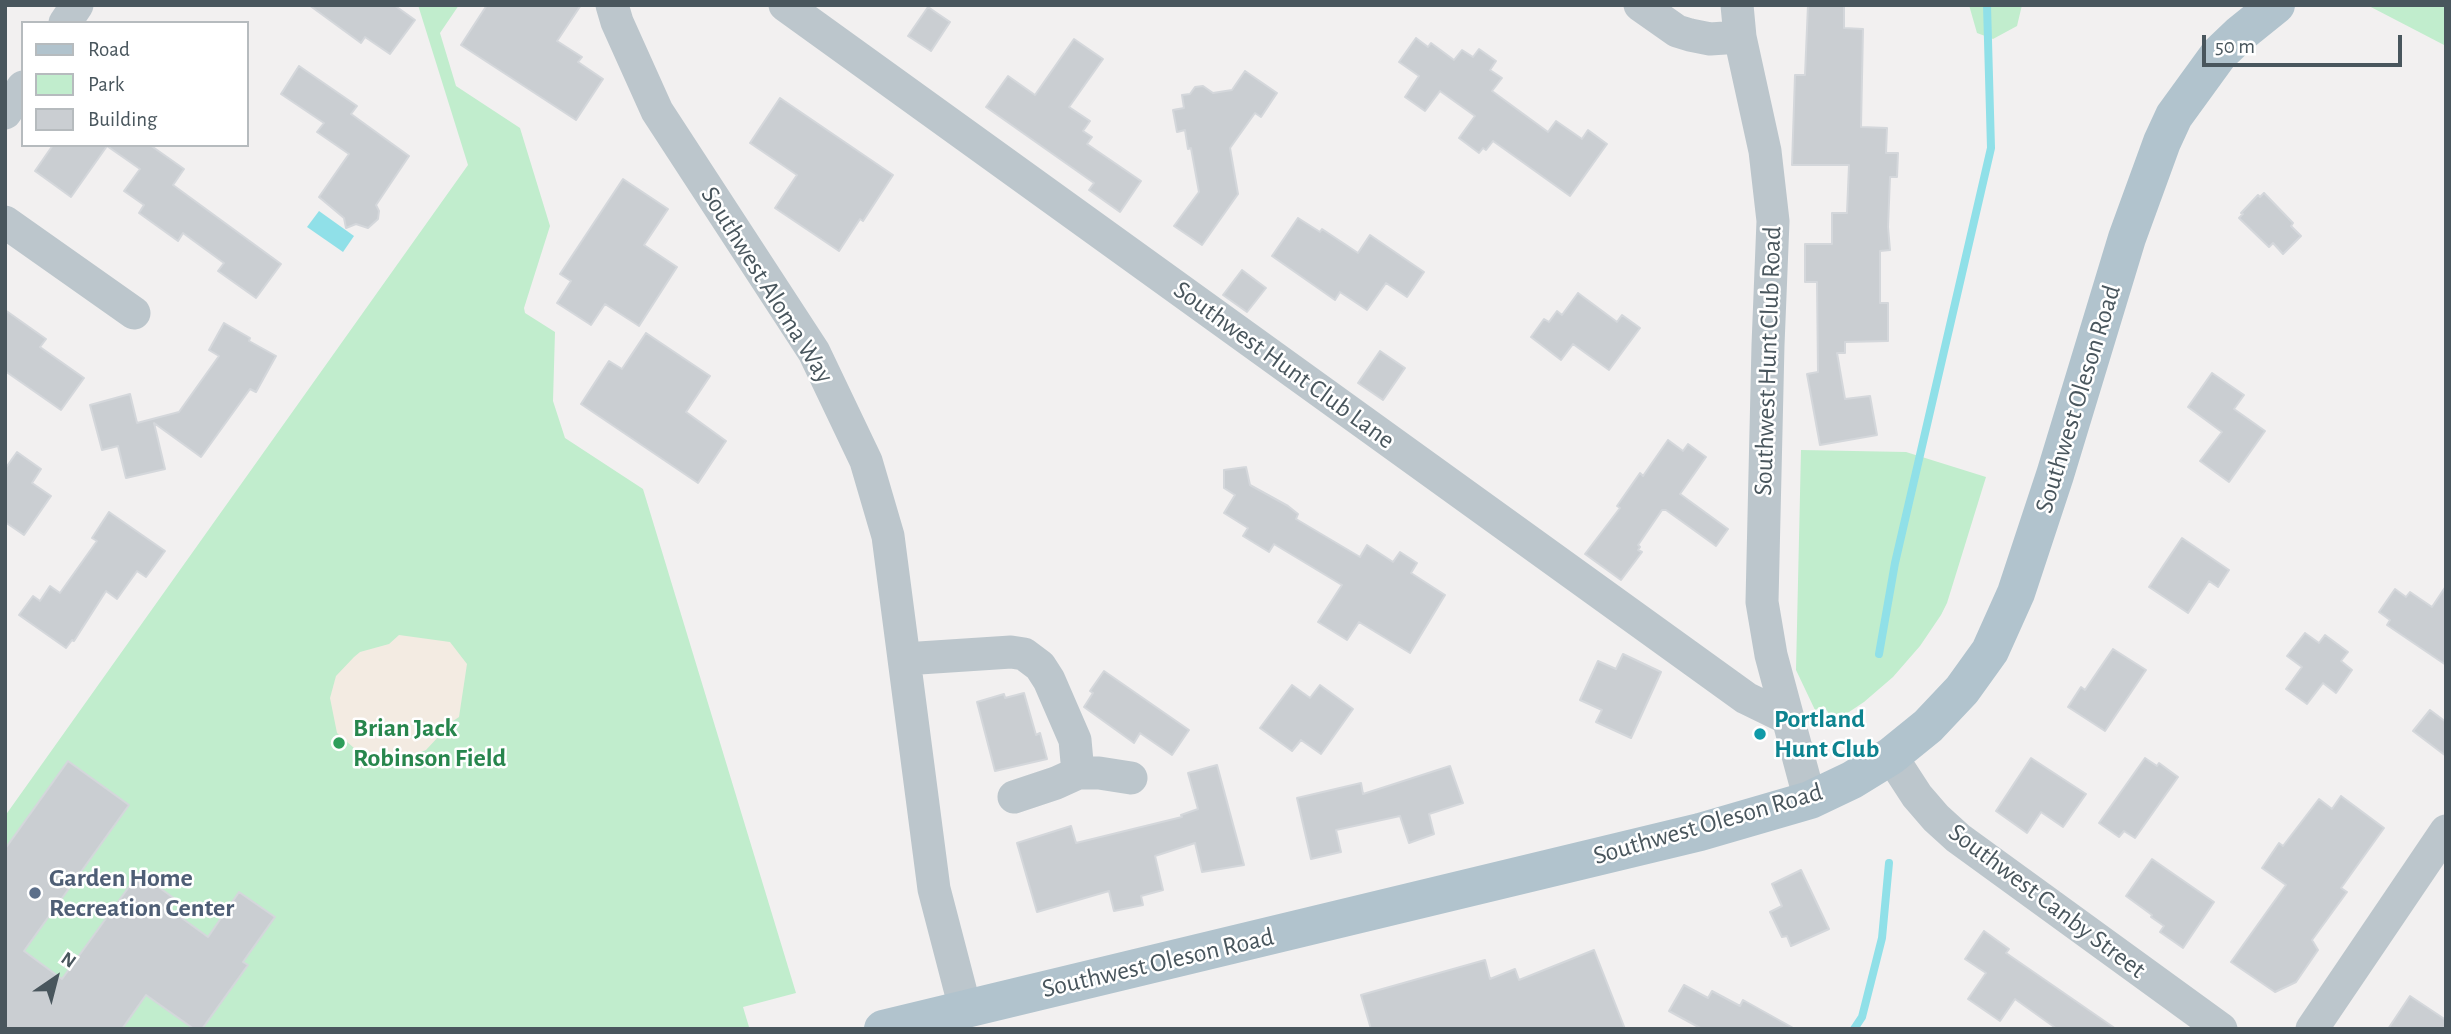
<!DOCTYPE html>
<style>
body{margin:0}
#map{position:relative;width:2451px;height:1034px;overflow:hidden;background:#f2f0f0;font-family:"Alegreya Sans",sans-serif}
canvas{display:block}
.frame{position:absolute;inset:0;border:7px solid #49565d;pointer-events:none}
.legend{position:absolute;left:21px;top:21px;width:228px;height:126px;box-sizing:border-box;background:#fff;border:2px solid #b6bbbe;margin:0;padding:9px 12px;list-style:none;font-size:21px;color:#49565d}
.legend li{display:flex;align-items:center;gap:14px;height:35px}
.legend b{width:35px;border:2px solid #b6bbbe}
.north{position:absolute;left:21px;top:943px;width:70px;height:70px;-webkit-text-stroke:5px #fff;paint-order:stroke;rotate:35deg;font-size:19px;font-weight:700;line-height:28px;text-align:center;color:#49565d}
.north::after{content:'';display:block;margin:auto;width:24px;height:32px;background:#49565d;clip-path:polygon(50% 0,100% 100%,50% 72%,0 100%)}
.scale{position:absolute;left:2202px;top:35px;width:200px;height:32px;box-sizing:border-box;border:4px solid #49565d;border-top:0;padding-left:9px;font-size:21px;line-height:24px;white-space:nowrap;color:#49565d;-webkit-text-stroke:5px #fff;paint-order:stroke}
</style>
<div id="map">
<canvas width="2451" height="1034"></canvas>
<div class="frame"></div>
<ul class="legend">
<li><b style="height:9px;background:#b1c3cd"></b>Road</li>
<li><b style="height:19px;background:#c1edcd"></b>Park</li>
<li><b style="height:19px;background:#caced2"></b>Building</li>
</ul>
<div class="north">N</div>
<div class="scale">50 m</div>
</div>
<script>
const g = document.querySelector('canvas').getContext('2d');
g.lineJoin = 'round';
function fill(path, color) { g.fillStyle = color; g.fill(path, 'evenodd'); }
const shape = rows => new Path2D(rows.map(r => 'M' + r).join(''));
function stroke(path, color, width, dash) { g.strokeStyle = color; g.lineWidth = width; g.lineCap = dash ? 'butt' : 'round'; g.setLineDash(dash || []); g.stroke(path); }
function drawText(font, color, halo, rows, align = 'center') {
  g.font = font + ' "Alegreya Sans",sans-serif'; g.lineWidth = 5; g.setLineDash([]); g.textBaseline = 'middle'; g.strokeStyle = halo; g.fillStyle = color; for (const [text, x, y, turn = 0] of rows) {
    g.save(); g.translate(x, y); g.rotate((+turn || 0) * Math.PI / 180); g.textAlign = isNaN(turn) ? turn : align; if (halo) g.strokeText(text, 0, 0); g.fillText(text, 0, 0); g.restore();
  }
}
const green = shape([
 [418,5,459,5,440,33,456,86,520,128,550,226,524,308,525,313,555,332,553,401,565,438,643,489,796,993,743,1007,749,1027,743,1029,5,1029,5,816,468,165],
 [1969,5,2022,5,2017,26,1993,39,1977,33],
 [2367,5,2446,5,2446,46],
 [1801,450,1906,452,1986,477,1947,603,1941,615,1920,646,1893,677,1864,702,1834,722,1824,706,1815,710,1796,670]
]);
const sand = shape([
 [399,635,450,642,467,664,459,717,453,721,426,750,416,754,378,761,363,756,337,733,330,698,336,676,354,657,360,652,389,644]
]);
const water = shape([
 [319,211,354,236,343,252,307,227]
]);
const stream = shape([
 [1879,654,1895,563,1991,148,1987,5],
 [1854,1029,1862,1017,1882,938,1889,863]
]);
const building = shape([
 [309,5,394,5,415,20,390,54,365,37,361,43,309,5],
 [487,5,581,5,557,41,582,57,578,62,603,79,576,120,461,45,487,5],
 [1808,5,1844,5,1844,28,1863,29,1861,127,1887,128,1886,153,1898,153,1897,177,1890,177,1888,227,1890,250,1880,251,1880,303,1888,303,1888,341,1845,342,1845,353,1837,353,1845,399,1870,396,1877,435,1820,445,1807,374,1818,372,1817,282,1805,282,1805,244,1832,244,1832,213,1847,213,1849,165,1792,165,1795,75,1805,75,1808,5],
 [928,7,950,22,931,51,908,36,928,7],
 [1416,38,1428,47,1431,43,1454,60,1462,50,1473,57,1479,49,1496,61,1490,70,1502,78,1492,91,1548,132,1556,121,1582,139,1588,130,1607,144,1570,196,1493,141,1486,150,1483,148,1479,153,1459,138,1475,116,1440,91,1425,111,1405,97,1419,76,1399,62,1416,38],
 [1074,39,1103,59,1069,107,1090,121,1083,131,1092,137,1087,144,1141,181,1120,212,1089,190,1094,183,986,107,1008,76,1035,95,1074,39],
 [299,66,357,106,351,114,409,156,376,205,379,211,378,219,368,228,356,224,346,228,344,218,319,197,349,154,317,132,324,123,281,94,299,66],
 [1245,71,1277,93,1261,117,1255,113,1230,148,1238,194,1202,245,1174,226,1199,192,1191,148,1188,149,1185,130,1177,132,1173,110,1184,108,1182,95,1190,94,1195,87,1203,86,1213,93,1232,90,1245,71],
 [780,98,893,175,863,221,860,219,839,251,775,208,797,175,750,143,780,98],
 [53,145,150,145,184,169,173,185,281,264,256,298,218,271,224,263,183,233,178,241,139,213,144,205,124,191,140,169,107,146,71,197,35,171,53,145],
 [623,179,668,209,644,245,677,267,639,326,605,304,591,325,557,303,571,281,560,274,623,179],
 [2264,193,2293,223,2291,226,2301,236,2283,254,2273,243,2269,247,2239,218,2243,214,2241,213,2258,195,2260,197,2264,193],
 [1298,218,1320,232,1322,229,1358,253,1370,235,1424,272,1407,297,1386,283,1367,310,1340,292,1335,300,1272,256,1298,218],
 [1242,270,1266,288,1247,312,1223,295,1242,270],
 [1578,293,1617,322,1622,315,1640,328,1609,370,1573,344,1561,360,1531,337,1544,319,1549,322,1557,311,1562,315,1578,293],
 [5,310,46,339,40,347,84,378,61,410,5,371,5,310],
 [224,323,250,338,249,341,276,356,256,392,250,389,201,457,154,423,165,469,126,478,118,446,102,450,90,405,130,394,137,423,179,412,219,356,209,350,224,323],
 [646,333,710,376,686,412,726,441,698,483,581,404,609,361,622,369,646,333],
 [1380,351,1405,368,1383,400,1358,383,1380,351],
 [2212,373,2244,395,2234,409,2265,431,2229,482,2200,461,2222,432,2188,407,2212,373],
 [1668,440,1683,451,1688,444,1706,457,1680,494,1728,529,1716,546,1666,510,1662,510,1638,545,1640,547,1638,550,1642,552,1621,580,1585,554,1620,508,1617,506,1640,473,1643,476,1668,440],
 [17,452,41,469,32,483,51,496,24,535,5,522,5,469,17,452],
 [1246,467,1250,485,1288,506,1298,514,1296,519,1360,557,1367,545,1393,562,1400,552,1417,563,1411,573,1445,595,1410,653,1359,622,1347,640,1318,622,1342,585,1274,544,1269,552,1243,536,1248,528,1224,513,1235,495,1224,488,1224,470,1246,467],
 [109,512,165,551,146,577,137,571,117,599,106,591,74,641,72,640,66,648,19,615,33,596,40,601,50,586,60,593,97,541,92,538,109,512],
 [2182,538,2229,570,2218,587,2209,581,2188,613,2149,587,2182,538],
 [2446,586,2446,665,2387,625,2390,620,2379,612,2395,589,2406,597,2410,592,2432,607,2446,586],
 [2305,633,2319,643,2325,635,2348,652,2341,661,2352,670,2336,693,2323,683,2307,704,2286,689,2302,667,2287,656,2305,633],
 [2113,649,2146,670,2105,731,2068,707,2081,687,2085,690,2113,649],
 [1623,654,1661,672,1631,738,1596,722,1602,710,1580,700,1598,661,1616,669,1623,654],
 [1104,671,1189,730,1172,755,1140,733,1134,743,1084,707,1093,693,1090,691,1104,671],
 [1292,685,1310,698,1320,685,1353,709,1321,754,1301,740,1292,751,1260,728,1292,685],
 [1024,693,1036,735,1040,733,1047,759,995,771,977,702,1004,694,1005,698,1024,693],
 [2430,710,2446,722,2446,756,2413,731,2430,710],
 [2031,758,2086,794,2063,827,2041,812,2027,833,1996,811,2031,758],
 [2145,758,2157,766,2159,763,2178,777,2135,838,2124,831,2119,837,2099,823,2145,758],
 [68,761,129,805,24,951,62,979,139,873,175,899,168,908,208,937,239,892,275,917,243,962,248,965,202,1029,194,1029,146,995,122,1029,5,1029,5,849,68,761],
 [1217,765,1244,865,1202,872,1195,843,1155,856,1163,890,1141,896,1143,905,1114,911,1109,891,1037,912,1017,843,1071,826,1076,843,1182,817,1181,815,1198,809,1188,773,1217,765],
 [1450,766,1463,803,1429,814,1434,834,1409,843,1400,816,1336,830,1341,852,1311,859,1297,798,1361,783,1363,794,1450,766],
 [2341,796,2384,828,2341,888,2347,892,2312,940,2318,950,2296,982,2275,992,2231,962,2286,885,2262,868,2279,843,2283,846,2319,799,2332,809,2341,796],
 [2152,859,2214,902,2183,948,2160,932,2164,926,2151,917,2152,915,2126,896,2152,859],
 [1801,870,1829,929,1791,946,1787,936,1782,937,1770,912,1782,906,1772,884,1801,870],
 [1984,931,2009,949,2006,953,2116,1029,2057,1029,2015,999,2000,1021,1968,999,1986,973,1965,959,1984,931],
 [1594,950,1625,1029,1371,1029,1361,995,1485,960,1490,979,1515,969,1519,980,1594,950],
 [1684,985,1708,998,1712,991,1740,1006,1743,1000,1795,1029,1702,1029,1669,1011,1684,985],
 [2410,996,2446,1020,2446,1029,2388,1029,2410,996]
]);
const minor = shape([
 [612,5,617,22,657,111,814,352,866,461,888,536,934,889,965,1008],
 [785,5,1746,698,1787,718],
 [1640,5,1677,31,1690,35,1710,39,1740,37],
 [1737,5,1740,37,1765,151,1773,221,1768,345,1762,602,1771,655,1810,800],
 [65,23,77,5],
 [5,113,23,87],
 [5,222,134,313],
 [904,659,1011,652,1024,654,1040,666,1049,680,1075,740,1078,773],
 [1891,756,1917,796,1936,818,1958,838,2221,1029],
 [1014,797,1056,783,1078,773,1099,773,1131,778],
 [2312,1029,2446,831]
]);
const major = shape([
 [883,1029,1700,832,1810,800,1852,780,1891,756,1928,726,1962,690,1990,651,2016,593,2055,475,2127,238,2162,142,2174,116,2219,54,2240,34,2276,5]
]);
const markers = [
 [1760,734,7,"#0f9aa8"],
 [339,743,7,"#2e9e5b"],
 [35,893,7,"#5c6f8a"]
];
const streetNames = [
 ["Southwest Aloma Way",767,285,58],
 ["Southwest Hunt Club Road",1768,361,-88],
 ["Southwest Hunt Club Lane",1284,365,36],
 ["Southwest Oleson Road",2078,399,-73],
 ["Southwest Oleson Road",1708,824,-16],
 ["Southwest Canby Street",2047,901,37],
 ["Southwest Oleson Road",1158,963,-13]
];
const cultureNames = [
 ["Portland",1774,719],
 ["Hunt Club",1774,749]
];
const leisureNames = [
 ["Brian Jack",353,728],
 ["Robinson Field",353,758]
];
const serviceNames = [
 ["Garden Home",49,878],
 ["Recreation Center",49,908]
];
fill(green, '#c1edcd');
fill(sand, '#f3ebe2');
fill(water, '#90e0e8');
stroke(stream, '#90e0e8', 8);
fill(building, '#caced2');
stroke(building, '#d4d7db', 2);
stroke(minor, '#bcc6cc', 33);
stroke(major, '#b1c3cd', 38);
for (const [x, y, r, color] of markers) { const dot = new Path2D(); dot.arc(x, y, r, 0, 2 * Math.PI); g.fillStyle = color; g.fill(dot); stroke(dot, '#fff', 2.5); }
drawText('26px', '#49565d', '#fff', streetNames);
drawText('bold 26px', '#0d838f', '#fff', cultureNames, 'left');
drawText('bold 26px', '#27864d', '#fff', leisureNames, 'left');
drawText('bold 26px', '#4e5e75', '#fff', serviceNames, 'left');
</script>
